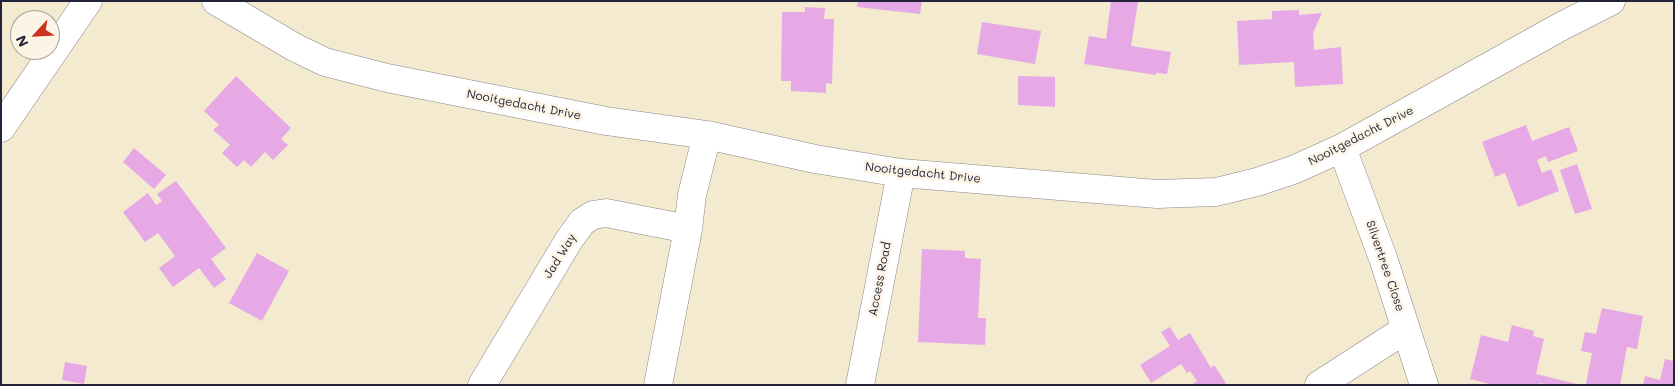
<!DOCTYPE html>
<style>
body{margin:0}
#map{position:relative;width:1675px;height:386px;overflow:hidden;background:#f3ead0;font-family:Mali,sans-serif}
canvas{display:block}
.frame{position:absolute;inset:0;border:2px solid #22223b;pointer-events:none}
.north{position:absolute;left:10px;top:10px;width:50px;height:50px;box-sizing:border-box;background:#fcf5e5;border:1px solid #a5a1a1;border-radius:50%;rotate:245deg;font-size:14px;font-weight:700;line-height:20px;text-align:center;color:#22223b}
.north::after{content:'';display:block;margin:auto;width:18px;height:22px;background:#c8321e;clip-path:polygon(50% 0,100% 100%,50% 72%,0 100%)}
</style>
<div id="map">
<canvas width="1675" height="386"></canvas>
<div class="frame"></div>
<div class="north">N</div>
</div>
<script>
const g = document.querySelector('canvas').getContext('2d');
g.lineJoin = 'round';
function fill(path, color) { g.fillStyle = color; g.fill(path, 'evenodd'); }
const shape = rows => new Path2D(rows.map(r => 'M' + r).join(''));
function stroke(path, color, width, dash) { g.strokeStyle = color; g.lineWidth = width; g.lineCap = dash ? 'butt' : 'round'; g.setLineDash(dash || []); g.stroke(path); }
function drawText(font, color, halo, rows, align = 'center') {
  g.font = font + ' Mali,sans-serif'; g.lineWidth = 5; g.setLineDash([]); g.textBaseline = 'middle'; g.strokeStyle = halo; g.fillStyle = color; for (const [text, x, y, turn = 0] of rows) {
    g.save(); g.translate(x, y); g.rotate((+turn || 0) * Math.PI / 180); g.textAlign = isNaN(turn) ? turn : align; if (halo) g.strokeText(text, 0, 0); g.fillText(text, 0, 0); g.restore();
  }
}
const building = shape([
 [858,1,922,1,920,14,857,7],
 [1111,1,1138,2,1131,46,1171,52,1167,74,1156,73,1156,75,1084,64,1089,36,1106,39],
 [805,7,825,8,824,19,834,19,832,84,826,83,826,93,791,91,791,81,781,81,782,12,805,12],
 [1299,10,1299,15,1322,13,1313,33,1314,50,1341,47,1343,84,1295,87,1294,62,1239,65,1237,21,1272,19,1272,11],
 [982,22,1041,31,1035,64,977,54],
 [236,76,291,128,281,139,288,145,273,160,265,152,251,167,244,160,237,167,222,153,230,145,213,130,219,125,204,111],
 [1018,76,1055,77,1055,107,1018,105],
 [1526,125,1532,141,1569,127,1578,151,1548,162,1546,156,1537,160,1542,173,1551,169,1559,191,1518,207,1505,173,1495,177,1482,142],
 [134,148,166,175,154,189,123,162],
 [1577,164,1592,209,1575,214,1560,170],
 [176,181,226,248,211,259,226,279,214,288,199,268,173,287,159,268,175,256,158,233,145,242,123,212,148,193,156,205,162,201,157,194],
 [922,249,965,251,965,258,981,259,978,318,986,318,985,345,918,342],
 [257,253,289,271,262,321,229,303],
 [1602,308,1643,316,1637,349,1627,347,1620,385,1586,384,1592,353,1581,351,1585,332,1596,334],
 [1512,325,1534,331,1533,336,1544,339,1536,374,1581,385,1548,385,1540,383,1539,385,1494,385,1470,379,1481,335,1508,342],
 [1170,327,1178,340,1190,333,1211,368,1214,365,1226,383,1223,385,1191,385,1197,381,1190,371,1187,373,1181,364,1151,383,1140,365,1170,346,1161,332],
 [1665,359,1674,361,1673,385,1643,385,1645,376,1660,380],
 [65,362,87,366,84,384,62,380]
]);
const minor = shape([
 [216,1,294,47,325,62,387,78,606,121,707,135,815,159,901,173,1157,194,1216,192,1257,182,1293,170,1342,148,1562,26,1611,1],
 [1,128,88,1],
 [1342,148,1383,258,1424,385],
 [482,385,569,240,582,222,593,215,606,213,688,229],
 [658,385,688,229,692,195,707,135],
 [860,385,901,173],
 [1319,385,1406,329]
]);
const streetNames = [
 ["Nooitgedacht Drive",524,105,11],
 ["Nooitgedacht Drive",1361,136,-27],
 ["Nooitgedacht Drive",923,173,6],
 ["Jad Way",560,256,-58],
 ["Silvertree Close",1385,266,71],
 ["Access Road",880,279,-79]
];
fill(building, '#e6a9e5');
stroke(minor, '#8a8686', 29);
stroke(minor, '#fff', 28);
drawText('12px', '#22223b', '#fcf5e5', streetNames);
</script>
